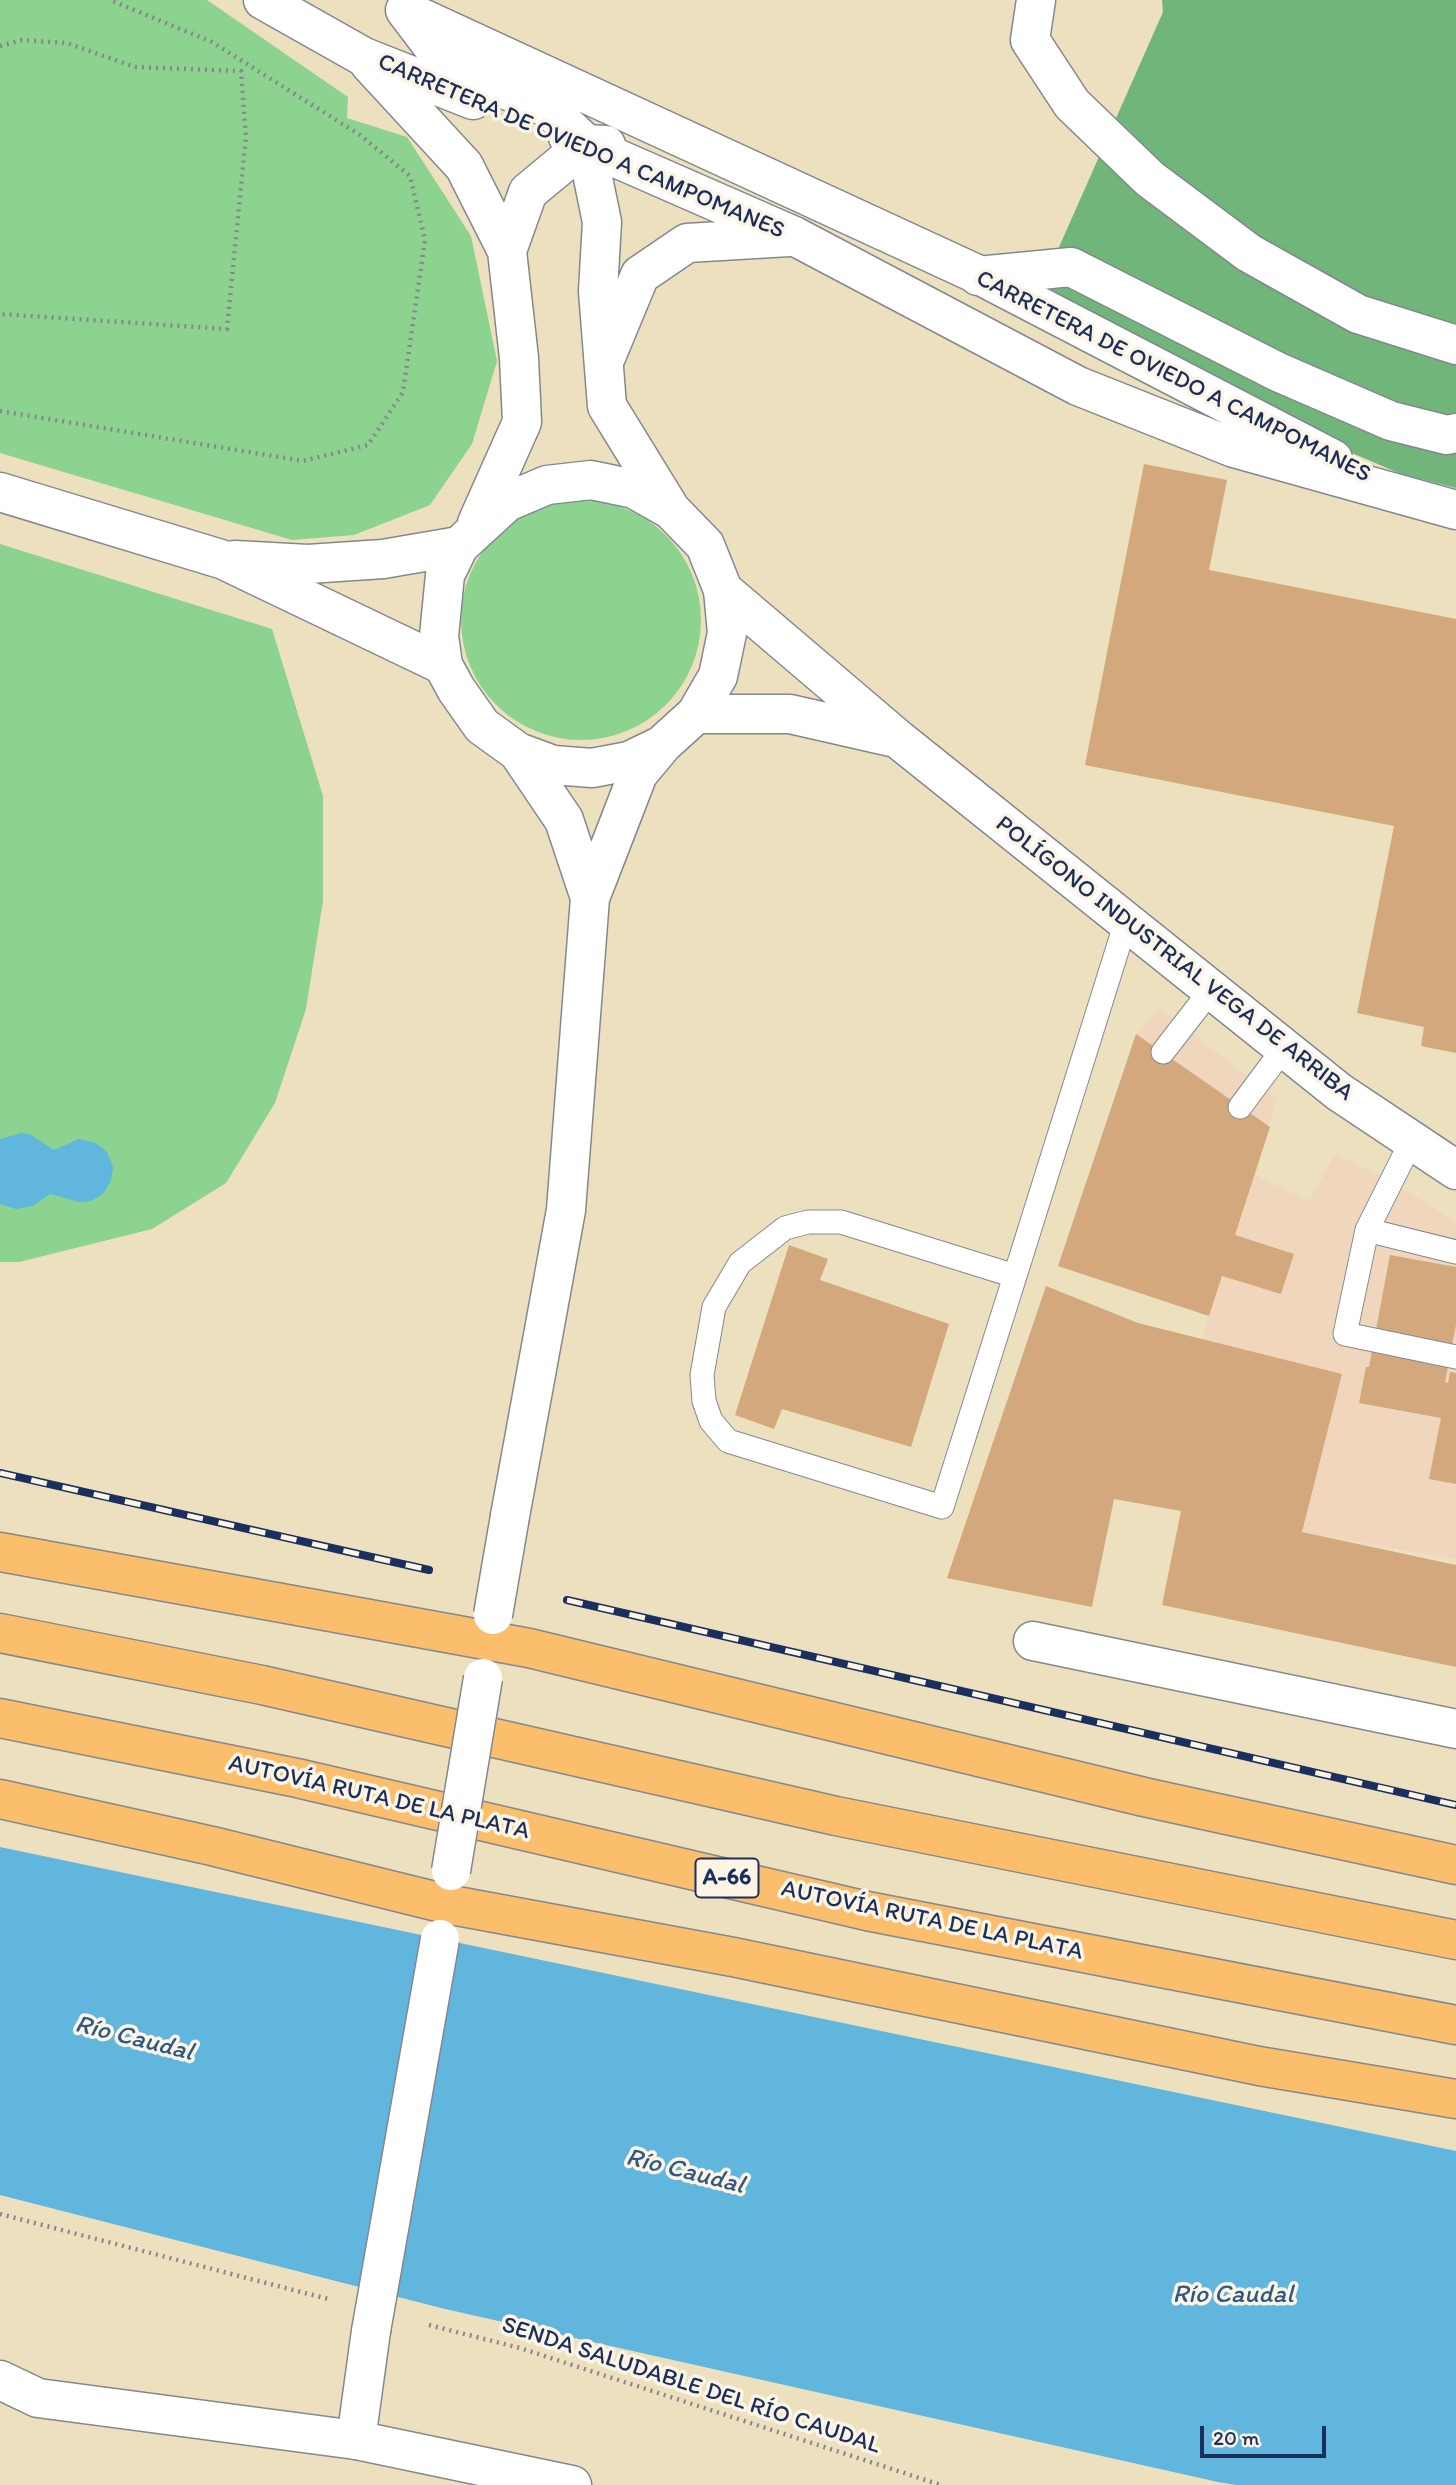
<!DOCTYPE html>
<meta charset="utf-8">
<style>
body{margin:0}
#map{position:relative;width:1456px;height:2485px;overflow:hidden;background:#ede0bf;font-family:Itim,sans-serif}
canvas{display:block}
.scale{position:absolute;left:1200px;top:2426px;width:126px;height:32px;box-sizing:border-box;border:4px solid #1b2f5e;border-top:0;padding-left:9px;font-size:21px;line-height:24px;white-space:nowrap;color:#1b2f5e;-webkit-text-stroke:5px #fcf5e5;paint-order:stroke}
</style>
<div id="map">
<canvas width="1456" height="2485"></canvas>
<div class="scale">20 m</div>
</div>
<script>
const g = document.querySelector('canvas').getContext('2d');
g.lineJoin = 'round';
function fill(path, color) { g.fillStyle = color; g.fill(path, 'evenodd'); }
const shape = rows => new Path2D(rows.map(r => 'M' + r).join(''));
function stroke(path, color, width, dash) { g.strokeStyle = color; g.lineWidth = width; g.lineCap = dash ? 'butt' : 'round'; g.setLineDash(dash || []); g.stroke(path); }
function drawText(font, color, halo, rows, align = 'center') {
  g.font = font + ' Itim,sans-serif'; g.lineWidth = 7; g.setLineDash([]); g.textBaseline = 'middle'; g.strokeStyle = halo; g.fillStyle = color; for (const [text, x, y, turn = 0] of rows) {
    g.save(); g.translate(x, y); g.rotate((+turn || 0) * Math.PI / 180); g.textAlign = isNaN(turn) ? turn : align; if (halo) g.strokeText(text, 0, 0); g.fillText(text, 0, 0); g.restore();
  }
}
const built = shape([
 [1160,1008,1276,1099,1255,1175,1309,1201,1335,1154,1392,1181,1456,1223,1456,1559,1302,1532,1342,1374,1202,1339,1208,1316,1058,1266,1136,1034]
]);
const green = shape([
 [0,0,207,0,348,97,347,118,407,137,471,236,497,361,472,444,430,505,354,535,292,540,0,453],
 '461 620a120 120 0 1 1 240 0a120 120 0 1 1-240 0Z',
 [0,544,272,629,323,796,323,901,306,1009,275,1103,226,1183,152,1229,19,1262,0,1262]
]);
const forest = shape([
 [1162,0,1456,0,1456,488,1401,474,1029,315,1163,12]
]);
const water = shape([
 [21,1133,31,1135,54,1150,79,1139,96,1143,107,1152,113,1167,111,1181,103,1194,91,1201,79,1202,50,1194,33,1206,16,1209,0,1204,0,1139],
 [0,1847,1456,2151,1456,2485,1236,2485,1218,2482,445,2309,0,2195]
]);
const building = shape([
 [1144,464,1227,480,1209,570,1456,619,1456,1053,1421,1046,1424,1027,1357,1013,1394,826,1085,765],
 [1136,1034,1270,1127,1235,1235,1294,1254,1281,1294,1222,1276,1209,1316,1058,1266],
 [789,1245,828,1259,820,1280,949,1324,911,1447,782,1409,774,1429,735,1415],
 [1390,1255,1456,1267,1456,1325,1445,1382,1448,1383,1450,1372,1456,1373,1456,1484,1429,1479,1441,1418,1359,1403,1366,1367,1369,1367],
 [1046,1286,1138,1323,1342,1374,1302,1532,1456,1565,1456,1667,1162,1605,1181,1511,1114,1499,1092,1607,947,1578]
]);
const path = shape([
 [0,46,22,40,67,43,135,67,241,71,246,136,227,329,0,314],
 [0,411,303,461,368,445,403,392,425,240,410,176,360,135,212,42,110,0],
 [0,2214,328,2299],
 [429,2325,520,2348,941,2485]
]);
const service = shape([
 [1163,1052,1211,990],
 [1240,1107,1284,1048],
 [1412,1140,1367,1230,1345,1334,1456,1357],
 [1367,1230,1456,1252],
 [1015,1276,841,1222,808,1222,785,1228,740,1263,714,1307,702,1375,704,1401,711,1421,728,1441,942,1507,1015,1276,1126,922]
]);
const minor = shape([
 [0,492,224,560,443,665],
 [235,560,308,564,383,559,459,546],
 [723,590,898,739,1339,1092,1456,1170],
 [696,714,790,714,891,737],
 [1033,1641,1456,1729],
 [356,2440,572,2485]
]);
const tertiary = shape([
 [263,0,364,57,473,100],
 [1036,0,1030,40,1072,104,1150,179,1249,253,1358,314,1456,345],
 [405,10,446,64,548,108,586,144,602,222,598,291,607,406,671,510,705,545,723,590,727,633,718,676,696,714,663,744,638,774,590,898,566,1210,510,1516],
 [411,13,981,276,1333,459],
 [369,63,464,166,507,251,519,358,522,422,477,523],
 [568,137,794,236,1078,386,1234,448,1456,510],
 [507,251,528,192,586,144,606,145],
 [978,276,1071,267,1278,372,1391,421,1447,435,1456,433],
 [606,357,640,275,687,243,789,237],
 [660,746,629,761,592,768,553,765,518,752,482,726,456,689,443,665,439,636,445,575,459,546,507,502,547,485,591,480,634,489,671,510],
 [518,752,564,820,590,898],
 [0,2380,38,2398,356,2440,371,2331]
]);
const motorway = shape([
 [0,1552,529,1648,1144,1797,1456,1865],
 [0,1633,262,1685,836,1816,1456,1940],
 [0,1718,297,1778,867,1911,1456,2025],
 [0,1799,212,1846,446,1904,733,1957,1259,2066,1456,2099]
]);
const rail = shape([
 [0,1473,429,1570],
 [567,1600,1456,1805]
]);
const tertiaryBridge = shape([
 [493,1615,510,1516],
 [451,1871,483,1678],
 [371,2331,440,1939]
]);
const shields = [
 [727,1878,63]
];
const shieldNames = [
 ["A-66",727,1878]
];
const streetNames = [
 ["CARRETERA DE OVIEDO A CAMPOMANES",581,147,23],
 ["CARRETERA DE OVIEDO A CAMPOMANES",1173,377,27],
 ["POLÍGONO INDUSTRIAL VEGA DE ARRIBA",1174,959,38],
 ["AUTOVÍA RUTA DE LA PLATA",379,1798,13],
 ["AUTOVÍA RUTA DE LA PLATA",932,1921,12],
 ["SENDA SALUDABLE DEL RÍO CAUDAL",691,2386,18]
];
const waterNames = [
 ["Río Caudal",134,2039,14],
 ["Río Caudal",685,2172,14],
 ["Río Caudal",1233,2295]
];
fill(built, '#f0d6bc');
fill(green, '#8bd38f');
fill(forest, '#70b57a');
fill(water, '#61b6de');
fill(building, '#d3a87d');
stroke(service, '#84888e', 25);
stroke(minor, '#84888e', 41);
stroke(tertiary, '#84888e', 41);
stroke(motorway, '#84888e', 41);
stroke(path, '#84888e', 4.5, [2, 5]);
stroke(service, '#fff', 23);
stroke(minor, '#fff', 38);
stroke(tertiary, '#fff', 38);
stroke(motorway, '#fabe6d', 38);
stroke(rail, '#1b2f5e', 8);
stroke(rail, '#fcf5e5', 5, [16]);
stroke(tertiaryBridge, '#84888e', 41, []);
stroke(tertiaryBridge, '#fff', 38);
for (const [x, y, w] of shields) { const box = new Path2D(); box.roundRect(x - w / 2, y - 19.5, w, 39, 5); g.fillStyle = '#fcf5e5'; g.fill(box); stroke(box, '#1b2f5e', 2); }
drawText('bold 23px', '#1b2f5e', null, shieldNames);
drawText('24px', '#1b2f5e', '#fcf5e5', streetNames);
drawText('italic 26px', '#305884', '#fcf5e5', waterNames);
</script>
